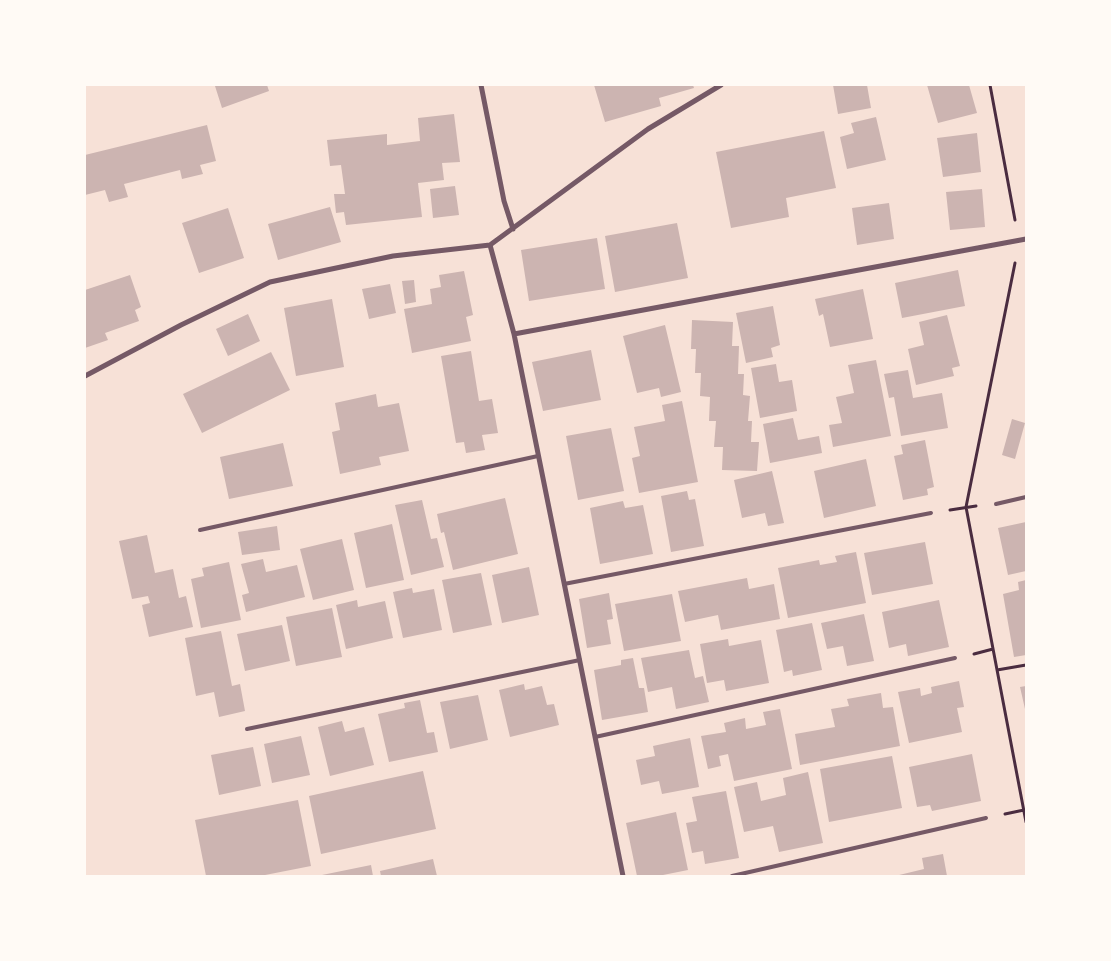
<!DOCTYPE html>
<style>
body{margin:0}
#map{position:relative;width:1111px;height:961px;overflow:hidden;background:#f7e1d7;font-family:Cabin,sans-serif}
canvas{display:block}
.frame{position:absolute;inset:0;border:86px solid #fffaf5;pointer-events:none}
</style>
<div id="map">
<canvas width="1111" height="961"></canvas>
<div class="frame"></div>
</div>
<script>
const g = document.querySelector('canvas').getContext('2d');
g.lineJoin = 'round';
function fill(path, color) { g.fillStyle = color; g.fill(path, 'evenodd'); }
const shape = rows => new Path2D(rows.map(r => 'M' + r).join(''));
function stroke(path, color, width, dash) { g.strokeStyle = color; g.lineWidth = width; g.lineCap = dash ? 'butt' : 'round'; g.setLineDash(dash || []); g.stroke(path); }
const building = shape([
 [216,85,267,85,269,91,222,108,215,86],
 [594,85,693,85,694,88,659,98,661,106,605,122],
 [833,85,867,85,871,108,838,114],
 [927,85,969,85,977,113,938,123],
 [454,114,460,162,442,163,444,180,418,183,422,217,346,225,344,212,336,213,334,194,345,194,341,165,330,166,327,140,387,134,387,145,420,141,418,118],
 [876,117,886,160,847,169,840,137,854,133,851,123],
 [207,125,216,161,200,165,203,174,182,179,180,170,124,184,128,197,109,202,105,190,85,195,85,155],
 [824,131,836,188,786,198,789,217,731,228,716,152],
 [977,133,981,172,943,177,937,138],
 [455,186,459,215,433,218,430,189],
 [982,189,985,227,950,230,946,192],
 [889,203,894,239,857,245,852,208],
 [330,207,341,242,278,260,268,224],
 [228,208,244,258,199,273,182,223],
 [677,223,688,278,615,292,605,236],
 [597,238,605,289,529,301,521,250],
 [958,270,965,306,902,318,895,283],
 [464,271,473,315,466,317,471,341,412,353,404,309,432,304,430,289,441,287,439,275],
 [130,275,141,307,135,310,139,321,105,333,108,340,85,348,85,290],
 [414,280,416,302,405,304,402,281],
 [390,284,396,313,369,319,362,289],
 [863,289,873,339,830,347,823,314,819,316,815,299],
 [332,299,344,367,296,376,284,308],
 [773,306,780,345,771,348,773,357,746,363,736,313],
 [248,314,260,341,228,356,216,329],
 [947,315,960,366,952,368,954,376,916,385,908,349,924,345,919,322],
 [692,320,733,322,732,346,739,346,738,374,744,374,743,395,750,396,748,421,752,421,751,442,759,442,757,471,722,470,723,447,714,447,716,421,709,421,710,397,700,396,701,373,695,373,696,349,691,349],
 [665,325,681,392,661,397,659,388,637,393,623,336],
 [591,350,601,400,543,411,532,362],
 [471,351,479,401,492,399,498,433,482,435,485,450,466,453,464,442,456,443,441,356],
 [271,352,290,390,202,433,183,394],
 [876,360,891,436,833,447,829,425,842,423,836,397,854,393,848,365],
 [776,364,779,382,792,380,797,411,760,418,751,368],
 [908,370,913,398,942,393,948,428,901,436,894,397,889,398,884,374],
 [376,394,378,407,399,403,409,451,379,457,381,465,340,474,332,432,340,430,335,403],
 [682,401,698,482,639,493,632,458,640,456,634,427,665,421,662,405],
 [793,418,798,440,819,436,822,453,770,463,763,424],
 [1012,419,1025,423,1015,459,1002,455],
 [611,428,624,491,578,500,566,436],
 [925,440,934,487,927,489,928,495,903,500,894,456,903,454,901,445],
 [283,443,293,486,229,499,220,457],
 [866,459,876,506,824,518,814,471],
 [772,471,784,523,768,526,765,513,742,518,734,480],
 [687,491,689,500,695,499,704,546,671,552,661,496],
 [505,498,518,554,453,570,444,532,441,533,437,514],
 [422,500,431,539,437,538,444,567,411,575,395,505],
 [623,501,625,508,643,505,653,554,600,564,590,508],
 [1026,522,1026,571,1008,575,998,528],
 [392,524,404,580,366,588,354,533],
 [277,526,280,550,242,555,238,532],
 [147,535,155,573,173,569,179,598,186,596,193,627,149,637,142,605,150,603,148,596,132,599,119,541],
 [342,539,354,590,313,600,300,549],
 [925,542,933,584,872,595,864,553],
 [856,552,866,603,788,618,778,568,819,560,820,565,837,562,835,556],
 [263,559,266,572,297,565,305,597,246,612,242,595,249,593,241,564],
 [229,562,241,620,201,628,191,579,204,576,202,568],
 [529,567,539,615,502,623,492,575],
 [481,573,492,625,453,633,442,580],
 [747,578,749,589,774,584,780,619,721,630,718,615,685,622,678,591],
 [1026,580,1026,655,1014,657,1003,594,1019,590,1018,582],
 [412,588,413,593,434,589,442,630,403,638,393,592],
 [609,593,613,619,607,620,611,644,587,648,579,599],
 [672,594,681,641,624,651,615,604],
 [357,600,358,607,385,601,393,638,346,649,336,605],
 [939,600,949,647,908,656,906,644,889,648,882,612],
 [332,608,342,657,296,666,286,617],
 [864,614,874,661,847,666,843,646,827,649,821,623],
 [812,623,822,670,793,676,792,670,784,672,776,630],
 [282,625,290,661,245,671,237,634],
 [221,631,232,686,240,684,245,711,219,717,214,692,196,696,185,638],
 [728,639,729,646,761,640,769,683,726,691,724,680,707,683,700,644],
 [689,650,695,678,703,676,709,702,676,709,672,687,648,692,641,658],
 [633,658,639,688,644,688,648,712,602,720,594,670,621,665,621,660],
 [959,681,964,707,957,708,962,732,909,743,898,692,920,688,921,696,932,693,931,687],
 [524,684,525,690,542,686,547,705,554,704,559,725,510,737,499,690],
 [1026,686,1026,709,1025,709,1020,687],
 [881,693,883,708,893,707,900,746,800,765,795,734,835,727,831,709,849,706,847,699],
 [478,695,488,740,450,749,440,702],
 [420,700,427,733,434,732,438,752,389,762,378,714,405,708,404,703],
 [780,709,792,769,734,781,728,754,719,756,721,766,708,769,701,736,726,732,724,723,745,718,746,729,766,725,763,712],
 [342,721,345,732,364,727,374,765,330,776,318,727],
 [301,736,310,775,272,783,264,744],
 [690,738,699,787,662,794,659,781,641,785,636,760,655,756,653,746],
 [253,747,261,786,219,795,211,755],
 [972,754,981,801,932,811,930,805,917,807,909,767],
 [892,756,902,808,829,822,820,769],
 [423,771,436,829,321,854,309,796],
 [808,772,823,843,779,852,773,826,744,832,734,787,757,782,761,801,786,795,783,778],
 [726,791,739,858,705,864,703,851,692,853,686,823,697,821,692,797],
 [298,800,311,866,260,876,206,876,195,820],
 [676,812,688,870,658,876,637,876,626,823],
 [943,854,947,876,895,876,924,869,922,858],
 [433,859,437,876,381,876,380,871],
 [371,865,373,876,322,876,322,875]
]);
const path = shape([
 [990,85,1015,220],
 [1015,263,966,507,1026,822],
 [950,510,976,506],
 [974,654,993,649],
 [997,670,1026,665],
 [1005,814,1024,810]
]);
const service = shape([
 [996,504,1026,497],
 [200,530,538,456],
 [564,584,931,513],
 [247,729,580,660],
 [595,737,955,658],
 [732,876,986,818]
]);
const minor = shape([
 [481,85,504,201,513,229],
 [490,245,514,334,623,876],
 [514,334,1026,239],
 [85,376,181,325,270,282,393,256,490,245,648,129,721,85]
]);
fill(building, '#ccb4b1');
stroke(path, '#4a2c40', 3);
stroke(service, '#755966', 4);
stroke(minor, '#755966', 5);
</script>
